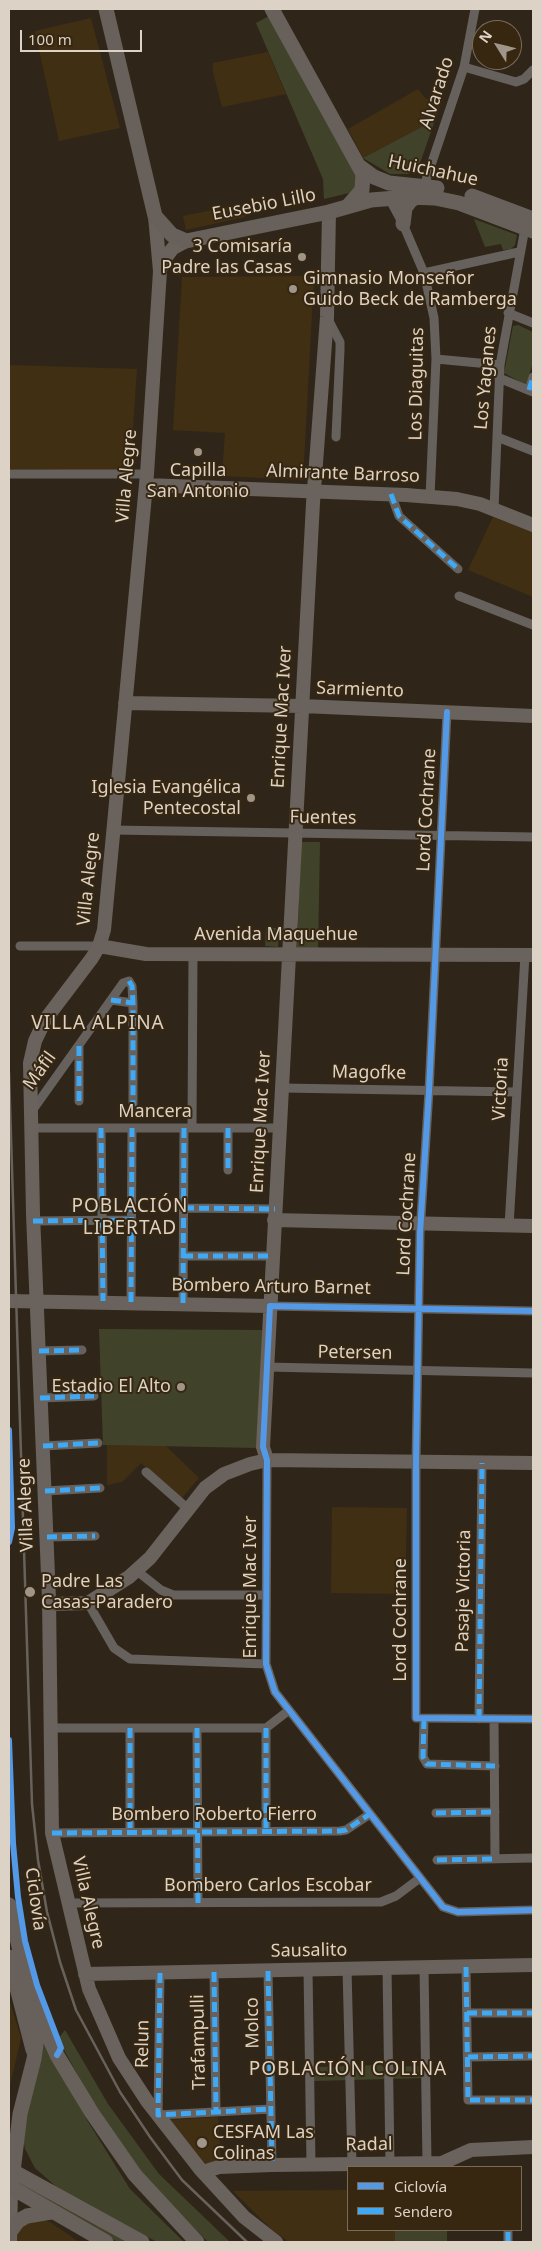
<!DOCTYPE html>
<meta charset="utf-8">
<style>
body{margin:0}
#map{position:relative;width:542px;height:2251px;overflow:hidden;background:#2f2619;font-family:"Noto Sans",sans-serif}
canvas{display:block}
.frame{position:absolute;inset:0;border:10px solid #dcd2c5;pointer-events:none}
.legend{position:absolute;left:347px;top:2166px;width:175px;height:65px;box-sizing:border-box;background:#372711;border:1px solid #796b59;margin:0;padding:6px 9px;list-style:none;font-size:15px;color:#dcd2c5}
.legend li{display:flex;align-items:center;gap:10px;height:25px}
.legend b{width:25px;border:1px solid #796b59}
.north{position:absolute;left:472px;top:20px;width:50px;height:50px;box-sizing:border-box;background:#372711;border:1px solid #796b59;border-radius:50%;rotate:306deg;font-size:14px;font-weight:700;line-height:20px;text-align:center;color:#dcd2c5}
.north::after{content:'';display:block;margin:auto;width:18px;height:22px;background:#9f9689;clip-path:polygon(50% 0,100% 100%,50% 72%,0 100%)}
.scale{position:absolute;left:20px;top:30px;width:122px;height:22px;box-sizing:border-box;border:2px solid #dcd2c5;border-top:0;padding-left:6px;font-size:15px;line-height:18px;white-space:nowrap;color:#dcd2c5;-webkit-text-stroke:4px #372711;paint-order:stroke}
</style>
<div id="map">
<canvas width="542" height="2251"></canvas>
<div class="frame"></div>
<ul class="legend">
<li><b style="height:6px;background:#5399e6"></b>Ciclovía</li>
<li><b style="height:6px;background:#3fa9f5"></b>Sendero</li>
</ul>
<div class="north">N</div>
<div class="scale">100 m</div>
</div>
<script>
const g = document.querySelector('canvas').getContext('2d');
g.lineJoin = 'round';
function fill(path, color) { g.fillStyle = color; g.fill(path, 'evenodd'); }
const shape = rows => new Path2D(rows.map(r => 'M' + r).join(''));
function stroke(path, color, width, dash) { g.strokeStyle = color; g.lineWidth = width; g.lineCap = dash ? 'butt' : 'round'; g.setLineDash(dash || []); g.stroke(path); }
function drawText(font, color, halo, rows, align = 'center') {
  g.font = font + ' "Noto Sans",sans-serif'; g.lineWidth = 4; g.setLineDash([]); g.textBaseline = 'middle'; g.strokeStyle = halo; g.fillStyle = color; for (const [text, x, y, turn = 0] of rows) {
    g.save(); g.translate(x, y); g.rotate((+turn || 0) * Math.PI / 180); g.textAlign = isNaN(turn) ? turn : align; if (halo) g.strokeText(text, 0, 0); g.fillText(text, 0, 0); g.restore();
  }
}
const built = shape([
 [91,18,120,128,59,141,35,31],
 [268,52,286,94,222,107,213,72,213,63],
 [418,89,425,98,441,104,435,120,363,158,348,129],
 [242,204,245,217,186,230,183,216],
 [314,276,303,480,222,476,225,433,173,430,182,277],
 [9,365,137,369,130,471,9,469],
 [493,517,533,532,533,597,468,570],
 [107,1445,166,1446,199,1478,181,1499,141,1463,122,1482,107,1485],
 [332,1507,407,1508,405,1594,331,1593],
 [9,1999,21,2038,9,2090],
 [218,2117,221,2162,201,2164,167,2120],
 [348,2190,348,2230,395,2230,395,2242,289,2242,272,2230,233,2191],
 [39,2219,50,2222,79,2242,17,2242,17,2231,23,2223]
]);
const green = shape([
 [271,15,357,169,356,188,349,193,324,199,323,179,256,23],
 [435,120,418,169,408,174,390,174,363,158],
 [474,219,517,235,515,245,511,249,503,250,501,244,485,247],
 [518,325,533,332,533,363,526,385,504,373,513,326],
 [301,842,320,842,318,950,297,948],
 [266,928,279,928,278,947,265,946],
 [99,1329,263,1330,259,1448,103,1445],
 [65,2030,108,2104,159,2174,230,2242,208,2242,148,2182,90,2097,58,2039],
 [44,2042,87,2120,130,2189,184,2242,157,2242,60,2190,35,2168,25,2149,22,2133],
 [382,2065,383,2067,423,2066,423,2078,314,2081,314,2067],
 [21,2182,131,2242,118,2242,27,2193],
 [395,2230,447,2230,447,2242,395,2242]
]);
const street = shape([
 [464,67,516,82,524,79,533,70],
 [424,186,464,67,475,9],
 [389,198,403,224,424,273,434,318,436,359,430,497],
 [424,273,519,252],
 [508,313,533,323],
 [328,319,340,342,340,350,336,437],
 [436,359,500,365],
 [499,378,533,392],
 [529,390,533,377],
 [497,437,533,451],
 [9,474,147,474],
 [391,494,399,516,458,569],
 [494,509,500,365,525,228],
 [459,596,533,625],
 [447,712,429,1091,420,1233,416,1462,416,1718,533,1719],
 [113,830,533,837],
 [20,946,99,946],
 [111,1000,133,1003],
 [79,1046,79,1101],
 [282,1088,517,1092],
 [32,1111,123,983,129,981,132,986,133,1003,133,1107],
 [32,1128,279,1128],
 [101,1128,103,1301],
 [192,1128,193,954],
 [228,1128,228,1170],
 [184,1208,275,1209],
 [33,1221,132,1220],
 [509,1226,525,955],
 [183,1256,273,1256],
 [131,1302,132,1128],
 [183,1303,184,1128],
 [270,1306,533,1311],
 [39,1351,82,1350],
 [267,1367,533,1373],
 [40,1398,94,1396],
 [43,1446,98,1443],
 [267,1460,266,1664,275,1692,443,1907,458,1912,533,1910],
 [146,1472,188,1509],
 [45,1491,100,1488],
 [47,1537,95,1536],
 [137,1571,161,1590,173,1595,266,1595],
 [88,1603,114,1648,130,1659,266,1664],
 [424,1719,423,1757,427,1764,495,1766],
 [479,1719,482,1463],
 [494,1719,495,1859],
 [50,1728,266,1728,288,1711],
 [130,1728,130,1832],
 [197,1728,198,1903],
 [266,1728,266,1831],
 [436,1813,495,1812],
 [52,1833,340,1831,346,1830,370,1814],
 [437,1860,533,1858],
 [70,1903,381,1902,396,1896,420,1878],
 [424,1967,427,2163],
 [466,1967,468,2100,533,2100],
 [387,1968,390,2164],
 [347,1969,352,2164],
 [308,1970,311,2164],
 [268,1971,272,2165],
 [214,1972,216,2111],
 [160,1973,158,2115,271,2109],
 [467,2013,533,2013],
 [468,2057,533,2056],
 [508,2232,508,2242]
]);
const secondary = shape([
 [155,216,160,271,147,474,104,930,99,946,92,958,45,1020,35,1041,30,1063,33,1214,49,1599,52,1833,89,1989,119,2058,147,2101,200,2169,244,2217,276,2242],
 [160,270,163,261,173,248,186,241],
 [146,485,406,495,457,499,480,504,533,525],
 [125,703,302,706,533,716],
 [99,946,146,954,533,955],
 [274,1220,533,1226],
 [9,1301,270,1306],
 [267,1460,263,1447,313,503,327,317,329,212],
 [49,1604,88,1603,129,1577,150,1558,205,1488,224,1474,250,1464,267,1460,533,1463],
 [85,1974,533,1965],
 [203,2172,219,2167,272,2165,442,2163,471,2150,533,2147],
 [10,2242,11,2188]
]);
const primary = shape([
 [106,9,155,216,172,235,186,241,329,212,371,200,409,197,435,198,459,203,533,231],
 [272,9,363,174,362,190,348,206],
 [359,166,374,177,389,183,437,188],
 [472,196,533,219],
 [403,224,405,208,411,200,419,196],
 [9,1905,23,1963,38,2013,57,2055,92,2113,135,2175,197,2242],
 [9,1957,33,2050],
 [9,2169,142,2242],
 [9,2186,106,2242],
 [11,2188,20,2114,34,2059,39,2022],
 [9,2233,18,2221,27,2216,51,2212]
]);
const rail = shape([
 [9,1073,32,1804,38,1860,47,1912,60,1962,76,2010,120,2092,150,2137,182,2180,247,2242]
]);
const quiet = shape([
 [529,390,533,377],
 [391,494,399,516,458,569],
 [129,981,132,986,133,1003,133,1107],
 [111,1000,133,1003],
 [79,1046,79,1101],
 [101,1128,103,1301],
 [228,1128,228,1170],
 [184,1208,275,1209],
 [33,1221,132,1220],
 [183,1256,273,1256],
 [131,1302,132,1128],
 [183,1303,184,1128],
 [39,1351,82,1350],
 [40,1398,94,1396],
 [43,1446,98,1443],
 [45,1491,100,1488],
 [47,1537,95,1536],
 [424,1719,423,1757,427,1764,495,1766],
 [479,1719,482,1463],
 [130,1728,130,1832],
 [197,1728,198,1903],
 [266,1728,266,1831],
 [436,1813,495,1812],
 [52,1833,340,1831,346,1830,370,1814],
 [437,1860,495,1859],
 [466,1967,468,2100,533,2100],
 [268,1971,272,2165],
 [214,1972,216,2111],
 [160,1973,158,2115,271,2109],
 [467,2013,533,2013],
 [468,2057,533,2056],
 [508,2232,508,2242]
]);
const cycleway = shape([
 [447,712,429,1091,420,1233,416,1462,416,1718,533,1719],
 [533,1311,270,1306,263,1447,267,1460,266,1664,275,1692,443,1907,458,1912,533,1910],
 [9,1430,12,1528,9,1542],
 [9,1740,13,1843,18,1897,25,1941,37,1985,61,2048,57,2055]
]);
const markers = [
 [302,257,5,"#9f9689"],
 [293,289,5,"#9f9689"],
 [198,452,5,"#9f9689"],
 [251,798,5,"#9f9689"],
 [181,1387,5,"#9f9689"],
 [30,1592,6,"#9f9689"],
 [202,2143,6,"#9f9689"]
];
const streetNames = [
 ["Alvarado",437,93,-72],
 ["Huichahue",433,171,12],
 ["Eusebio Lillo",264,205,-11],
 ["Los Yaganes",486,378,-85],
 ["Los Diaguitas",417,384,-89],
 ["Almirante Barroso",343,474,2],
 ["Villa Alegre",127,476,-85],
 ["Sarmiento",360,690,2],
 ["Enrique Mac Iver",282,717,-87],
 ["Lord Cochrane",427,810,-87],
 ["Fuentes",323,818,1],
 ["Villa Alegre",89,879,-84],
 ["Avenida Maquehue",276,935],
 ["Máfil",40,1071,-54],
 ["Magofke",369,1073,1],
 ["Victoria",501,1089,-87],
 ["Mancera",155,1112],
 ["Enrique Mac Iver",261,1122,-87],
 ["Lord Cochrane",407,1214,-87],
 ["Bombero Arturo Barnet",271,1287,1],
 ["Petersen",355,1353,1],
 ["Villa Alegre",26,1505,-92],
 ["Enrique Mac Iver",251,1587,-90],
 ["Pasaje Victoria",464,1591,-89],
 ["Lord Cochrane",401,1620,-90],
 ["Bombero Roberto Fierro",214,1815],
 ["Bombero Carlos Escobar",268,1886],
 ["Ciclovía",35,1899,82],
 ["Villa Alegre",88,1903,77],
 ["Sausalito",309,1951,-1],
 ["Molco",253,2023,-91],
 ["Trafampulli",199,2042,-91],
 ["Relun",143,2044,-89],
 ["Radal",369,2145,-1]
];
const poiNames = [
 ["3 Comisaría",292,247],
 ["Padre las Casas",292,268],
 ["Gimnasio Monseñor",303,279,"left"],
 ["Guido Beck de Ramberga",303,300,"left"],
 ["Capilla",198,471,"center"],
 ["San Antonio",198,492,"center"],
 ["Iglesia Evangélica",241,788],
 ["Pentecostal",241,809],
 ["Estadio El Alto",171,1387],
 ["Padre Las",41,1582,"left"],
 ["Casas-Paradero",41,1603,"left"],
 ["CESFAM Las",213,2133,"left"],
 ["Colinas",213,2154,"left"]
];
const neighbourhoodNames = [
 ["VILLA ALPINA",98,1024],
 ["POBLACIÓN",130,1207],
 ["LIBERTAD",130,1229],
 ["POBLACIÓN COLINA",348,2070]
];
fill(built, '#412f13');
fill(green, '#404329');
stroke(street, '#66615c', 9);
stroke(secondary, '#6a625d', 14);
stroke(primary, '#68605a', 15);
stroke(rail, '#68625b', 2.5);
stroke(quiet, '#3fa9f5', 5, [10, 5]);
stroke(cycleway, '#5399e6', 6);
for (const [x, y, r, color] of markers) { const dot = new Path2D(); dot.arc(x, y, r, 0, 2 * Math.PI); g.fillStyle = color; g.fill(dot); stroke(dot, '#372711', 2); }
drawText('18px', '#dcd2c5', '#372711', streetNames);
drawText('18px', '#dcd2c5', '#372711', poiNames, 'right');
g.letterSpacing = '1px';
drawText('19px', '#dcd2c5', '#372711', neighbourhoodNames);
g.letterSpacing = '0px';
</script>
